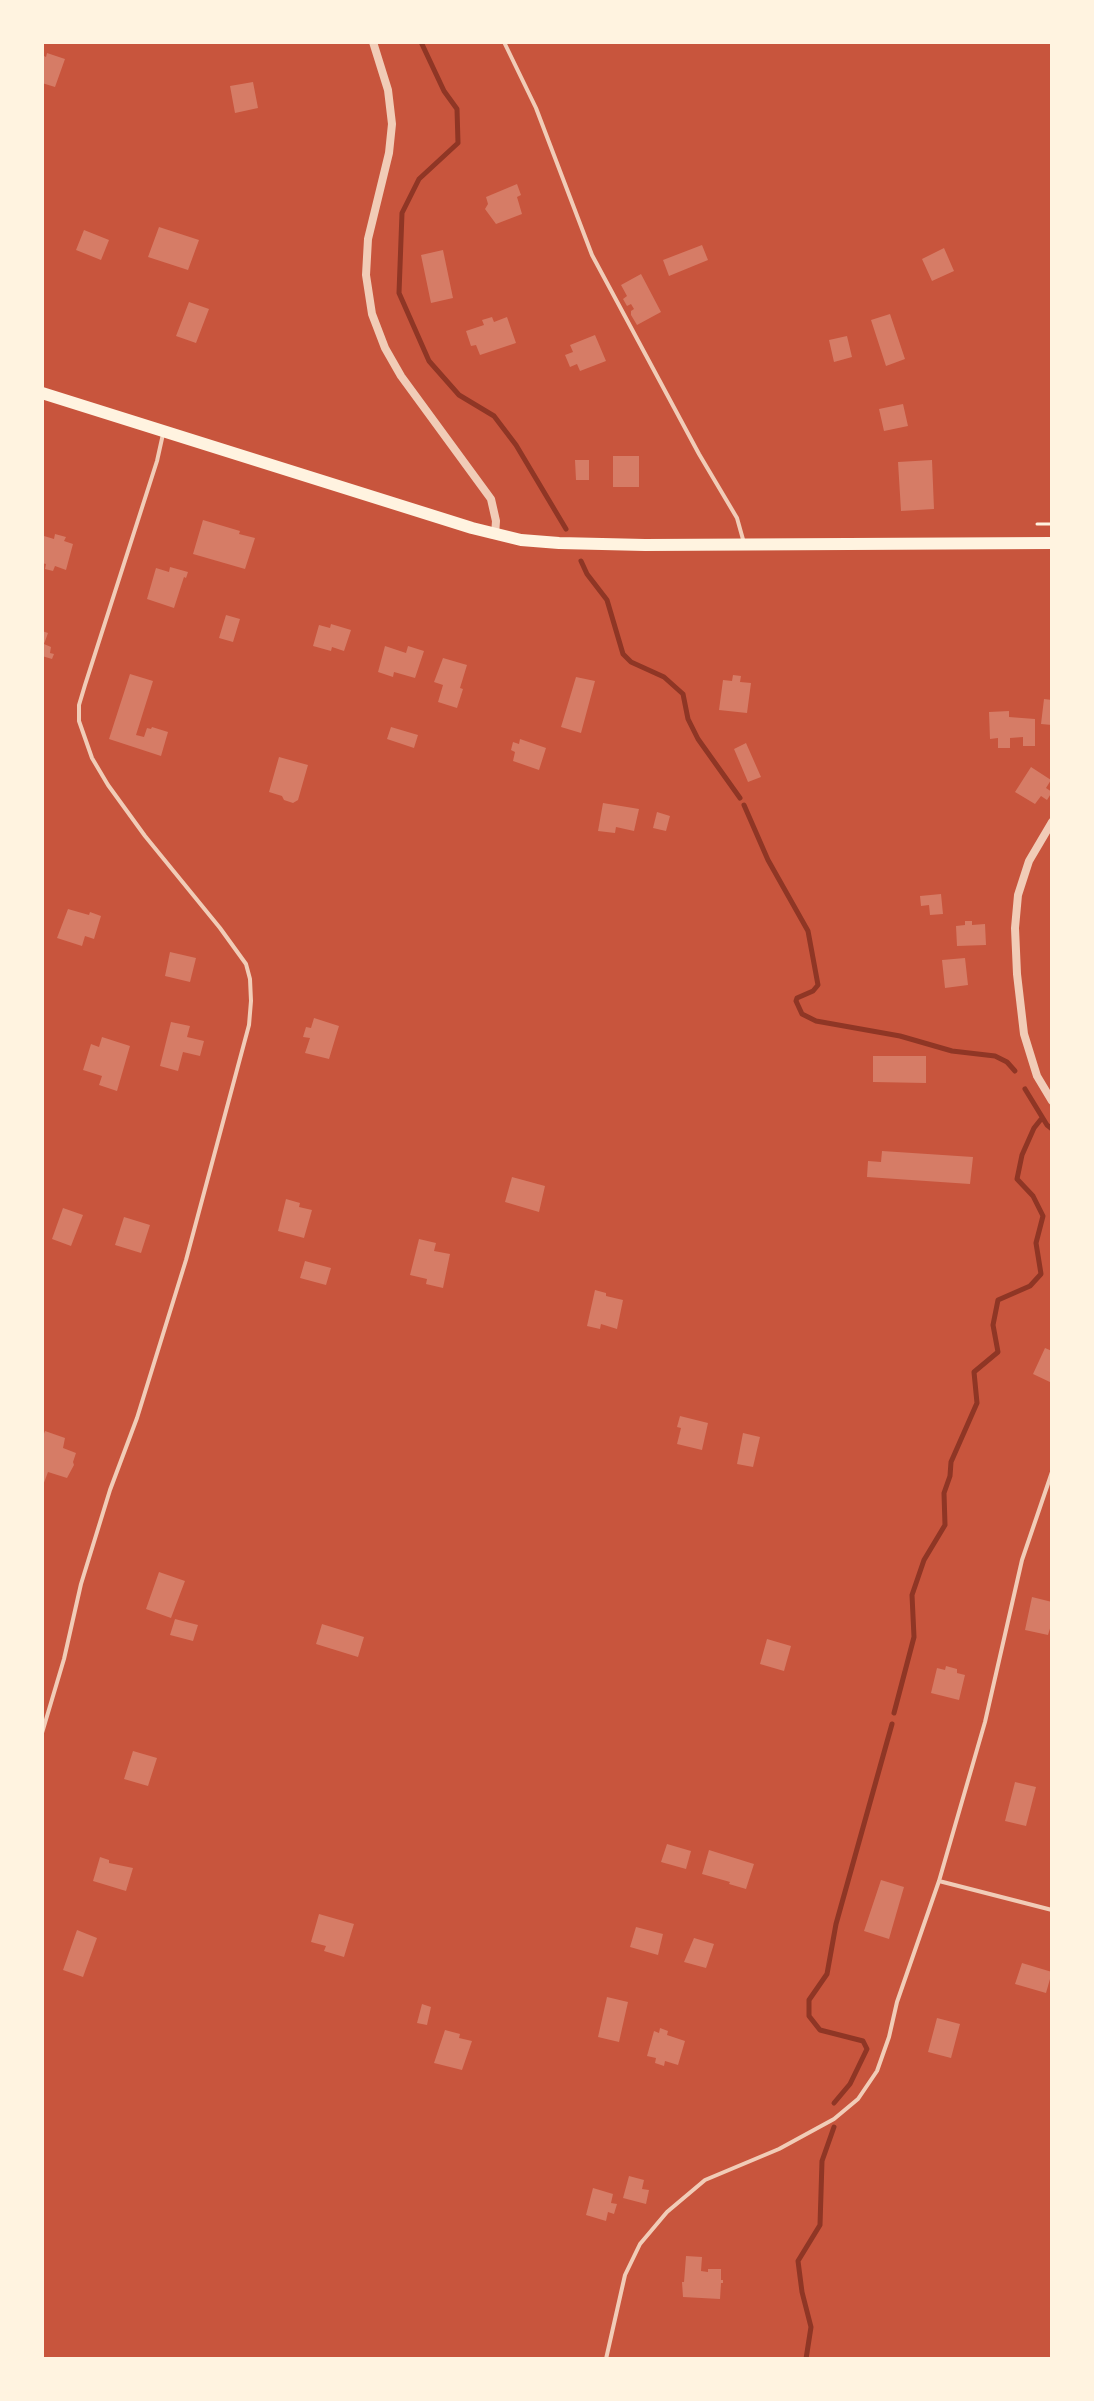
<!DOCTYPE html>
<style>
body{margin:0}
#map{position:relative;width:1094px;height:2401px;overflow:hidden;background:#c8553d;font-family:Georgia,serif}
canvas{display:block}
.frame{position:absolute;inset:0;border:44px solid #fff3e0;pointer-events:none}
</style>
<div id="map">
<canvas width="1094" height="2401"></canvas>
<div class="frame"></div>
</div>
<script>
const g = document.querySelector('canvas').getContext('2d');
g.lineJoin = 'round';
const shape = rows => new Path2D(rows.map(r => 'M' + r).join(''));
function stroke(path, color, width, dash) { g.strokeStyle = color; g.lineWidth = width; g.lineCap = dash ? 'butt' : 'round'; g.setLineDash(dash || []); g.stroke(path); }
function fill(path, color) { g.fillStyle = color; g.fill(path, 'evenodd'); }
const stream = shape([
 [421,42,444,91,457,109,458,143,419,179,402,213,399,293,429,361,459,395,494,416,516,445,566,529],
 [581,561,587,574,607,600,623,654,631,662,664,677,683,694,688,719,698,739,740,798],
 [744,805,768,860,808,931,818,985,813,991,797,998,796,1001,802,1014,816,1021,900,1036,952,1051,995,1056,1007,1062,1015,1071],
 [1025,1089,1047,1125,1052,1129],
 [894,1713,914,1637,912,1595,924,1560,945,1525,944,1493,950,1476,951,1462,977,1403,974,1372,998,1352,993,1325,998,1300,1030,1286,1041,1274,1036,1243,1043,1216,1033,1196,1017,1179,1022,1155,1034,1128,1042,1118],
 [834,2103,850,2084,867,2049,863,2041,820,2030,809,2016,809,2000,827,1974,836,1924,892,1724],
 [806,2359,811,2327,802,2292,798,2261,820,2225,822,2161,834,2127]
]);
const building = shape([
 [47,53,65,59,55,87,42,83,42,55,46,57],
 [253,82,258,108,235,113,230,86],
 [517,184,521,195,517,197,522,214,496,224,485,209,488,204,486,197],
 [159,227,199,240,188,270,148,257],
 [84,230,109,240,101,260,76,250],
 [702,245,708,260,669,276,663,260],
 [944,248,954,271,932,281,922,259],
 [443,250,453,298,431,303,421,255],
 [641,274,661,312,637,325,631,315,631,311,634,309,631,304,627,306,623,299,627,296,621,285],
 [189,302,209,309,196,343,176,336],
 [890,314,905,359,886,366,871,320],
 [492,317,494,322,507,317,516,343,480,355,476,345,471,346,466,331,484,325,482,320],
 [595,335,606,361,580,371,577,364,570,367,565,355,573,352,570,345],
 [847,336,852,357,834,362,829,340],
 [903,404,908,426,884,431,879,409],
 [613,456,639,456,639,487,613,487],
 [575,460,589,460,589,480,576,480],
 [932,460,934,509,901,511,898,462],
 [203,520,240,531,239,534,255,538,245,569,193,554],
 [55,534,66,537,64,541,73,544,66,570,55,566,53,571,45,569,46,564,42,563,44,536,54,539],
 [170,567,188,572,186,578,184,577,174,608,147,599,156,568,169,572],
 [226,615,240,619,233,642,219,638],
 [331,624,351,630,344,651,332,647,331,651,313,646,319,625,330,628],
 [42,631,48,633,44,644,51,647,50,653,54,654,52,659,42,656],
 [385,646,406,653,408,646,424,651,415,678,394,672,393,677,378,672],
 [443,658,467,665,460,688,463,689,457,708,438,702,443,685,434,682],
 [130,674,153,681,136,735,144,737,147,728,151,729,152,727,168,732,161,756,109,739],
 [733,675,741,676,740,682,751,683,747,713,719,710,723,680,732,681],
 [576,677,595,681,581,733,561,727],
 [1044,699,1052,700,1052,725,1041,724],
 [1009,711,1009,717,1035,719,1035,746,1023,746,1023,737,1010,738,1010,748,998,748,998,738,990,739,989,712],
 [391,727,418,735,414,748,387,739],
 [520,739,546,748,539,770,513,761,515,752,511,750,513,742,519,744],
 [746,743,761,777,748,782,734,749],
 [279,757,308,765,298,800,293,803,284,800,282,796,269,792],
 [1031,767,1051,780,1046,788,1052,792,1047,800,1041,796,1035,804,1015,792],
 [603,803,639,809,634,831,616,827,615,833,598,831],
 [657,812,670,816,666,831,653,828],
 [941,894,943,914,930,915,929,905,921,906,920,896],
 [68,909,89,915,90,912,101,916,94,939,85,936,82,946,57,938],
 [965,921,972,921,972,925,985,924,986,945,957,946,956,926,965,925],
 [170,952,196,958,190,982,165,976],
 [965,958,968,985,945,988,942,960],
 [314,1018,339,1026,329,1059,305,1053,310,1038,303,1037,306,1027,311,1028],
 [171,1022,190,1026,187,1037,204,1041,200,1056,183,1052,178,1071,160,1066],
 [102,1037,130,1046,117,1091,99,1085,102,1076,83,1070,91,1044,99,1047],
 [873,1056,926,1056,926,1083,873,1082],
 [882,1151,973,1157,970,1184,867,1177,868,1161,881,1162],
 [512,1177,545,1186,539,1212,505,1202],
 [286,1199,300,1203,299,1207,312,1210,304,1238,278,1231],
 [63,1208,83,1215,71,1246,52,1239],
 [124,1217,150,1225,141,1253,115,1245],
 [419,1239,436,1243,434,1251,450,1254,443,1288,426,1284,427,1279,410,1275],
 [305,1261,331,1268,326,1285,300,1278],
 [595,1290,606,1293,606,1296,623,1300,617,1329,601,1324,600,1329,587,1326],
 [1045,1348,1052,1351,1052,1383,1033,1374],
 [680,1416,708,1423,702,1450,677,1444,681,1428,677,1427],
 [45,1431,65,1438,63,1448,76,1453,73,1462,74,1465,67,1478,48,1472,42,1488,42,1439],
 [743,1433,760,1437,753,1467,737,1464],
 [159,1572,185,1581,171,1618,146,1609],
 [1032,1597,1052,1602,1052,1622,1048,1635,1025,1630],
 [175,1619,198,1625,193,1641,170,1635],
 [322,1624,364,1637,358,1657,316,1644],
 [767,1639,791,1646,784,1671,760,1664],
 [946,1666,957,1669,957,1673,965,1675,959,1700,931,1693,937,1668,945,1670],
 [133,1751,157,1758,148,1786,124,1779],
 [1015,1782,1036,1787,1026,1826,1005,1821],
 [667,1844,691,1851,686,1869,661,1862],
 [709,1850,754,1864,746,1889,729,1884,730,1882,702,1874],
 [100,1857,109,1860,109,1863,133,1868,126,1891,93,1881],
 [881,1880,904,1887,889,1939,864,1931],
 [319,1914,354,1924,344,1957,324,1951,326,1946,311,1942],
 [636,1927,663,1934,658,1955,630,1947],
 [77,1930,97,1938,83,1977,63,1970],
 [694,1938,714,1944,706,1968,684,1962],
 [1022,1963,1052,1972,1046,1993,1015,1984],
 [607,1997,628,2002,619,2042,598,2037],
 [422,2004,431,2007,427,2025,417,2023],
 [937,2018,960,2024,951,2058,928,2052],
 [660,2028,668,2031,667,2035,685,2041,678,2065,665,2061,664,2066,655,2063,656,2058,647,2056,654,2031,659,2033],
 [445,2030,460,2034,459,2038,472,2041,462,2070,434,2063],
 [629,2176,644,2180,642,2189,649,2190,646,2204,623,2198],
 [593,2188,613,2194,611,2203,617,2204,614,2214,608,2212,606,2221,586,2215],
 [686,2256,702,2257,701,2271,708,2272,708,2269,721,2269,721,2280,723,2280,723,2283,721,2283,720,2299,683,2297,682,2282,684,2282]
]);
const path = shape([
 [1037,524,1052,524]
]);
const service = shape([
 [504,42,536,108,592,255,699,454,737,518,744,543],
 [42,1733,64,1659,81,1584,110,1490,137,1418,186,1260,249,1025,251,1001,250,979,246,964,220,928,145,836,108,785,92,758,79,721,79,705,85,685,157,461,163,434],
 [939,1881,1052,1910],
 [606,2359,625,2275,640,2244,667,2212,705,2180,779,2149,834,2119,858,2099,877,2071,889,2037,897,2002,939,1881,985,1722,1022,1560,1052,1472]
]);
const minor = shape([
 [373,42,388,90,392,124,389,153,368,239,366,275,372,314,385,348,401,376,491,499,496,521,495,535],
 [1052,822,1029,861,1018,895,1015,928,1017,974,1024,1034,1037,1076,1052,1101]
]);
const primary = shape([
 [42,393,472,528,521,540,559,543,645,545,1052,543]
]);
stroke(stream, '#8f3625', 5);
fill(building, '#d67c66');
stroke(path, '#fff3e0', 3);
stroke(service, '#f1ccb7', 4);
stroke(minor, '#f1ccb7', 8);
stroke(primary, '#fff3e0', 12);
</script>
